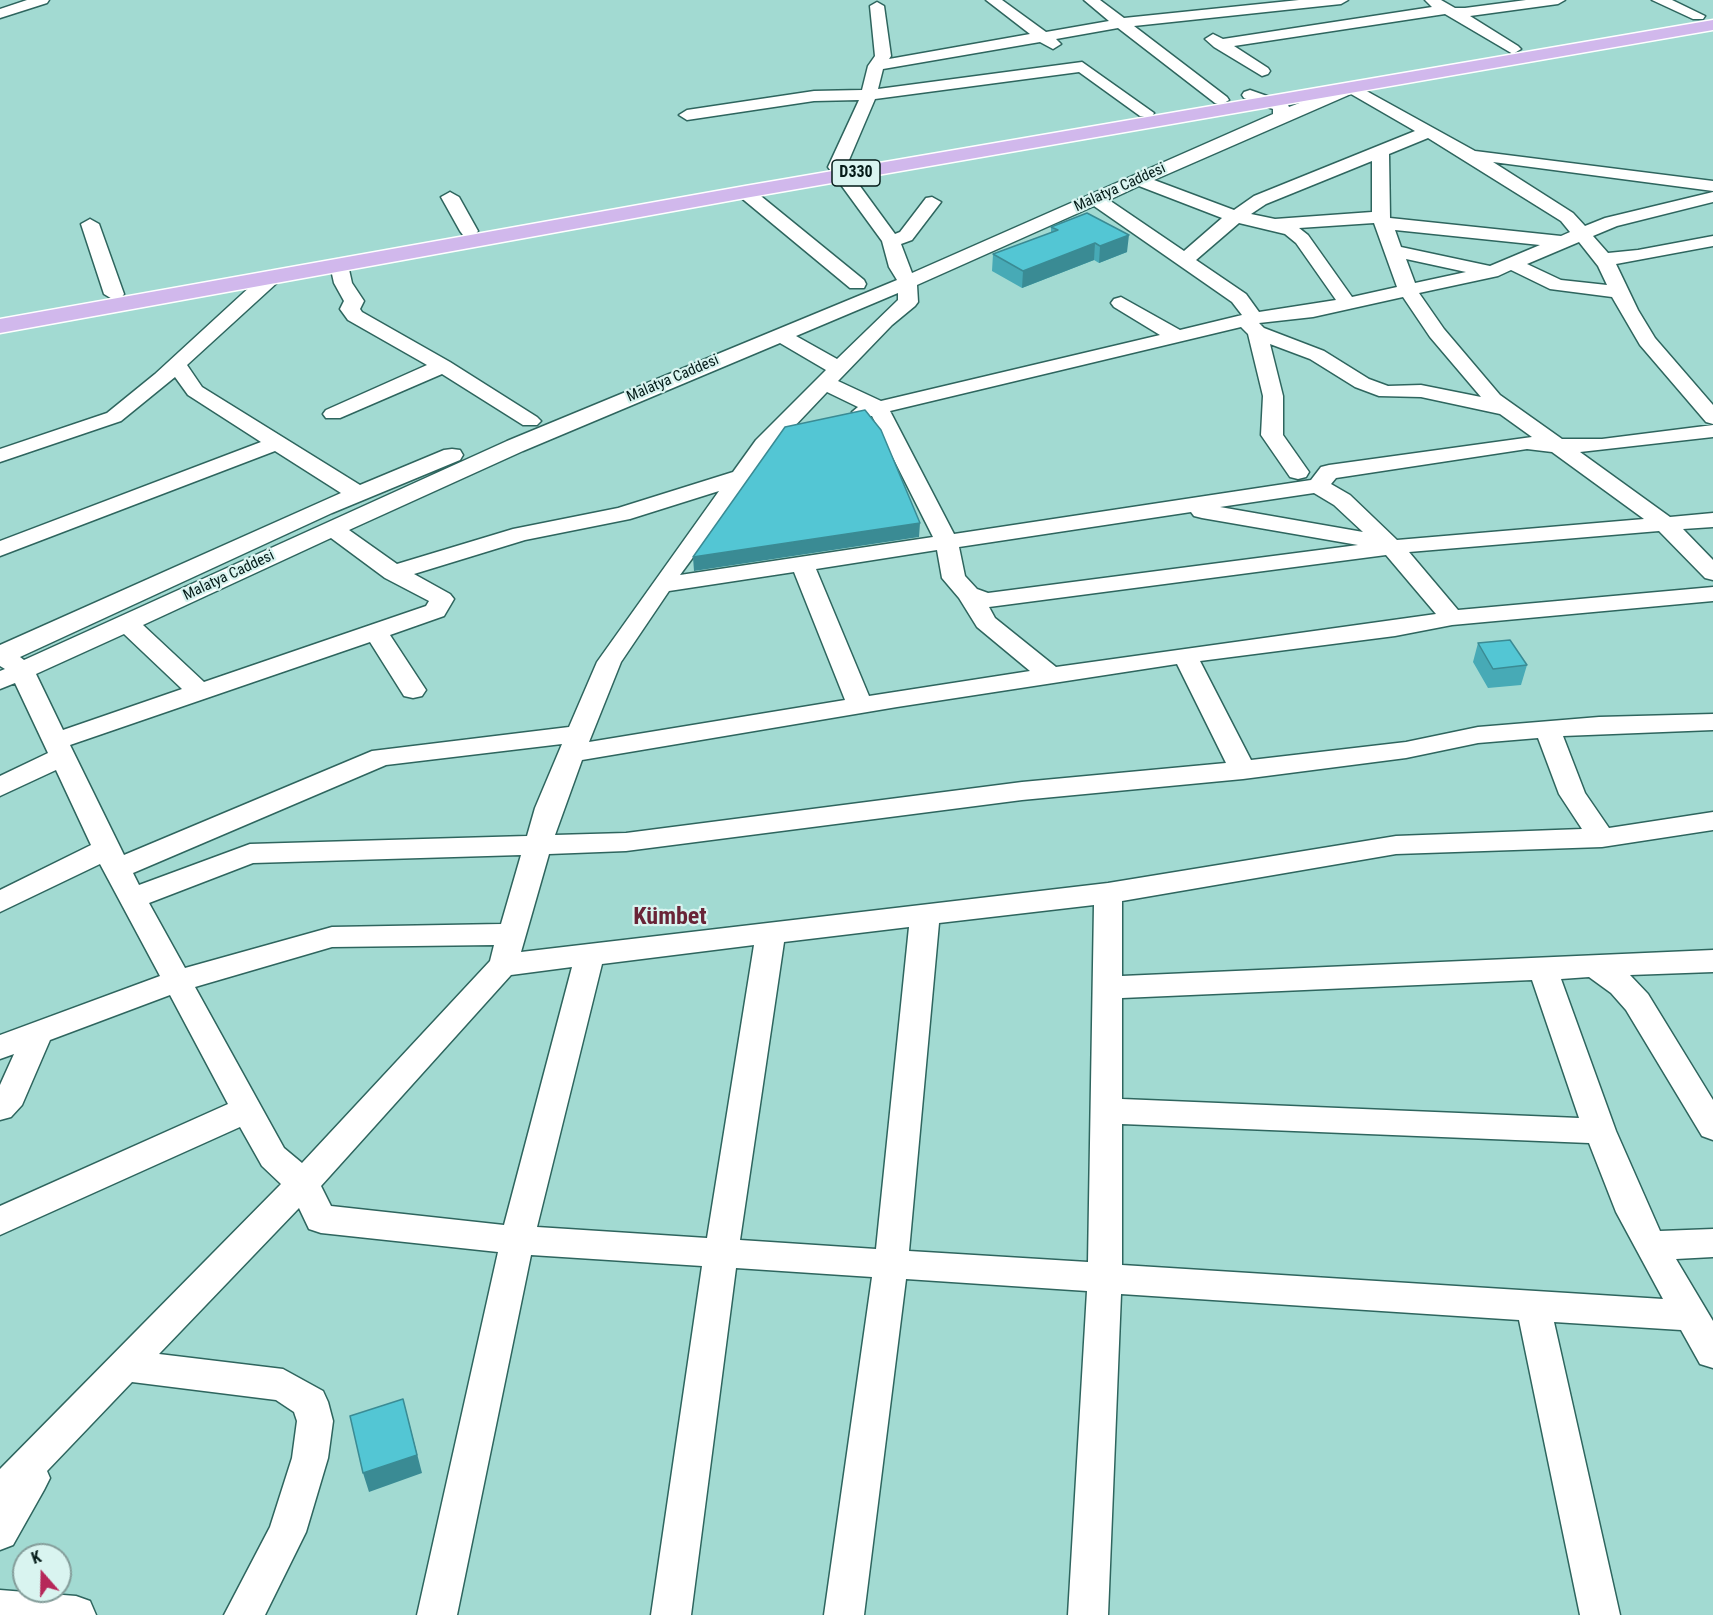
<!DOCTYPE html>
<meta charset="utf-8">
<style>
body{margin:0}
#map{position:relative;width:1713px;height:1615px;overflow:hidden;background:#a2dad2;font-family:"Roboto Condensed",sans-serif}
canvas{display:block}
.north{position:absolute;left:12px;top:1543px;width:60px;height:60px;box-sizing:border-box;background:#d9f4f0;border:2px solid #849d9a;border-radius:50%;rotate:340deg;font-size:16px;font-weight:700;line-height:24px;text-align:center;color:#041b18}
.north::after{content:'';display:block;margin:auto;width:21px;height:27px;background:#b62759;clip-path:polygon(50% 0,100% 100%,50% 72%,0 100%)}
</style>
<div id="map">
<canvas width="1713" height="1615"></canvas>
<div class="north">K</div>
</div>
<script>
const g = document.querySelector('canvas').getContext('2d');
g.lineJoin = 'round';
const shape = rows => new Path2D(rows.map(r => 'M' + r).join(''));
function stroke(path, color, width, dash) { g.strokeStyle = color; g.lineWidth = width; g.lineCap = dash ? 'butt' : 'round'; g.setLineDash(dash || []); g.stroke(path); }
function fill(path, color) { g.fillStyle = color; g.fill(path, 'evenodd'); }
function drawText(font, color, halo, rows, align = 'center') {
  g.font = font + ' "Roboto Condensed",sans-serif'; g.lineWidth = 4.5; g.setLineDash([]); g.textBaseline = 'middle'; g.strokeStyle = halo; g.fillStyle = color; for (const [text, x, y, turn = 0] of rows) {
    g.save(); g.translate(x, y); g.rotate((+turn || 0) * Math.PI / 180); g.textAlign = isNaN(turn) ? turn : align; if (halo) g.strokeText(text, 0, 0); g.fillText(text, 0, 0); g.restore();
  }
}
const minor = shape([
 [27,0,49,0,47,3,0,18,0,9,27,0],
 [986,0,1002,0,1046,32,1109,21,1084,0,1100,0,1124,18,1299,0,1348,0,1341,4,1134,26,1227,97,1229,100,1221,105,1215,103,1118,28,1056,39,1061,44,1053,49,1040,42,883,69,878,89,1082,62,1154,113,1152,116,1140,116,1079,72,875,99,846,167,895,234,900,232,926,198,932,197,941,202,912,240,901,244,912,273,1273,114,1273,109,1244,98,1242,95,1244,92,1250,90,1287,103,1289,107,1352,83,1475,151,1713,181,1713,191,1493,162,1573,213,1585,226,1605,218,1713,192,1713,202,1617,226,1593,236,1608,253,1638,250,1713,236,1713,246,1616,264,1638,310,1655,338,1713,405,1713,424,1706,422,1640,345,1612,297,1550,289,1511,270,1498,276,1419,293,1444,329,1500,395,1562,439,1602,439,1713,425,1713,437,1580,452,1670,517,1713,513,1713,527,1683,529,1713,560,1713,580,1705,578,1659,531,1409,552,1458,610,1713,587,1713,601,1452,625,1395,636,1200,661,1251,760,1406,742,1478,727,1599,717,1713,714,1713,730,1563,736,1585,793,1609,828,1713,812,1713,830,1602,847,1396,854,1122,901,1122,976,1713,950,1713,972,1630,975,1648,994,1713,1100,1713,1140,1702,1136,1626,1010,1611,993,1589,977,1561,979,1616,1131,1660,1231,1713,1229,1713,1257,1676,1259,1713,1321,1713,1368,1700,1364,1681,1330,1554,1322,1620,1615,1580,1615,1519,1320,1121,1294,1108,1615,1068,1615,1087,1291,906,1279,864,1615,824,1615,872,1277,736,1268,691,1615,651,1615,702,1266,531,1255,457,1615,417,1615,498,1252,321,1233,309,1229,299,1208,159,1354,283,1369,323,1391,328,1402,333,1421,328,1458,306,1532,265,1615,224,1615,270,1527,292,1458,297,1421,294,1412,276,1400,132,1382,47,1471,50,1478,44,1490,13,1545,0,1550,0,1469,281,1184,262,1166,240,1127,0,1235,0,1206,228,1104,170,995,50,1040,22,1105,11,1117,0,1120,0,1085,14,1054,0,1059,0,1035,160,976,100,864,0,912,0,890,91,845,56,770,0,796,0,776,48,753,15,683,0,689,0,671,5,669,0,666,0,645,341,493,275,451,0,556,0,541,261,442,188,395,175,377,121,421,0,462,0,449,107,413,155,374,265,273,272,271,281,277,279,281,187,365,202,387,360,485,444,450,452,449,460,450,463,455,460,460,332,513,20,657,24,660,507,441,897,280,889,267,882,241,828,167,859,100,814,101,687,120,679,115,687,110,814,91,862,90,868,66,875,56,870,6,877,2,884,6,891,56,889,59,1030,34,986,0],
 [1351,94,1415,131,1254,196,1234,210,1154,180,1351,94],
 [1428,138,1561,221,1570,232,1561,236,1390,218,1389,154,1428,138],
 [1372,161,1372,212,1275,219,1251,214,1266,204,1372,161],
 [1139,186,1222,218,1184,251,1109,200,1139,186],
 [1094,206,1232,302,1242,315,1180,330,1121,297,1114,299,1111,303,1114,307,1160,335,881,401,838,381,892,325,915,306,918,302,917,285,1094,206],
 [1239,223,1285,234,1296,243,1336,300,1259,312,1246,294,1196,260,1239,223],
 [1374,223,1397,287,1352,297,1308,235,1299,228,1374,223],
 [1395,230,1540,245,1490,266,1401,247,1395,230],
 [1579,242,1598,266,1607,285,1561,280,1527,264,1579,242],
 [1406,259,1466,272,1415,283,1406,259],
 [898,293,898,300,837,359,796,336,898,293],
 [1403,297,1430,337,1481,397,1421,385,1388,386,1369,379,1324,351,1264,328,1259,323,1313,317,1403,297],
 [1241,327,1248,334,1263,396,1261,435,1290,477,1298,479,1306,477,1309,472,1283,435,1283,396,1270,344,1310,359,1355,387,1379,396,1421,397,1500,414,1532,437,1329,465,1321,467,1311,480,954,534,890,411,1241,327],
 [780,343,826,370,756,440,733,472,618,508,513,529,397,564,349,530,523,451,780,343],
 [827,392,858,407,852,412,855,416,872,416,933,537,680,575,772,450,827,392],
 [1527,449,1552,452,1644,519,1397,540,1350,495,1331,484,1336,478,1527,449],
 [719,491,597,662,569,727,372,751,124,855,70,745,370,642,404,696,413,698,422,696,426,690,390,635,444,616,454,599,450,594,414,574,525,540,630,519,719,491],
 [1314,493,1334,505,1363,532,1220,507,1314,493],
 [1191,512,1194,516,1202,518,1358,545,988,593,977,589,965,576,959,547,1191,512],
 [331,538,385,578,429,601,426,606,204,682,143,625,331,538],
 [937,550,942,578,959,598,977,627,1030,671,869,696,816,569,937,550],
 [1386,555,1436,614,1056,667,995,618,989,607,1386,555],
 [794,572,845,700,589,742,621,662,669,591,794,572],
 [124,634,182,689,63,730,36,674,124,634],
 [1177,664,1226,763,1022,782,626,833,555,835,582,760,897,707,1177,664],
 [1538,738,1559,794,1582,829,1396,836,1108,883,521,952,549,854,626,851,1022,800,1243,779,1406,758,1478,743,1538,738],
 [562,744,535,808,527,836,250,844,139,885,133,873,386,765,562,744],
 [521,855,501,924,332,927,185,968,149,903,253,863,521,855],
 [1094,905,1088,1262,909,1251,939,923,1094,905],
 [909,927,876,1249,740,1240,784,942,909,927],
 [494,945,490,961,302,1163,284,1148,195,987,332,947,494,945],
 [754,945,707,1238,537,1227,602,964,754,945],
 [572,967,504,1225,331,1206,321,1186,511,975,572,967],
 [1532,980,1579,1118,1122,1099,1122,998,1532,980],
 [1122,1124,1589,1143,1616,1212,1663,1299,1122,1265,1122,1124],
 [1425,0,1441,0,1455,8,1465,8,1526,0,1565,0,1558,4,1470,16,1518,46,1521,49,1513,54,1445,14,1234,46,1268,68,1270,71,1268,74,1262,76,1214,47,1205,39,1213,34,1223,39,1432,7,1425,0],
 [1652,0,1672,0,1705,16,1703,19,1693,19,1652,0],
 [745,187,751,188,864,280,866,284,864,288,850,288,739,196,736,192,745,187],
 [450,192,459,197,478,231,475,235,463,235,460,231,441,197,450,192],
 [90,219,99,224,124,294,121,298,114,300,104,294,81,224,90,219],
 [339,259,348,265,352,283,364,301,360,309,362,312,450,362,537,417,541,421,537,425,523,425,442,374,340,418,326,418,323,414,326,410,427,365,348,320,340,309,344,301,334,283,330,265,339,259],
 [0,1590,76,1596,90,1601,96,1615,0,1615,0,1590]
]);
const major = shape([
 [1713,20,1713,30,745,198,0,333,0,319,745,186,1713,20]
]);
const wall = shape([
 [1051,227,1127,252,1099,263,1094,260,1022,288,992,271,993,254,1051,233],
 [1478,643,1527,665,1521,685,1488,688,1473,662]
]);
const shadedWall = shape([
 [1129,235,1127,252,1099,263,1100,246],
 [1095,243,1094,260,1022,288,1023,271],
 [920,523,919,537,694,571,693,557],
 [403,1399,422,1473,369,1492,363,1473]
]);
const building = shape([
 [1087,213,1129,235,1100,246,1095,243,1023,271,993,254,1058,230,1051,227,1087,213],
 [865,410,881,430,920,523,693,557,785,427,865,410],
 [1510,640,1527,665,1493,669,1478,643,1510,640],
 [403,1399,417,1455,363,1473,350,1416,403,1399]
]);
const farStreetnames = [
 ["Malatya Caddesi",1120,188,-24],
 ["Malatya Caddesi",673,379,-23],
 ["Malatya Caddesi",229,576,-25]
];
const shields = [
 [856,173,48]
];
const shieldNames = [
 ["D330",856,173]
];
const districtNames = [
 ["Kümbet",670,918]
];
stroke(minor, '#2e655e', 3);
stroke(major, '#fff', 3);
fill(minor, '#fff');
fill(major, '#d1b8ec');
fill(wall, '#47aab6');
fill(shadedWall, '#3a8b94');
fill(building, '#53c6d4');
stroke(building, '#3a8b94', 1.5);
drawText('15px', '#041b18', '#d9f4f0', farStreetnames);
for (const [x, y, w] of shields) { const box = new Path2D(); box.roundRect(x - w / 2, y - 13, w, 26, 4.5); g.fillStyle = '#d9f4f0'; g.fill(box); stroke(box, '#041b18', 1.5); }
drawText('bold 16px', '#041b18', null, shieldNames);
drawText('bold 24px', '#692437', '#d9f4f0', districtNames);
</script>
